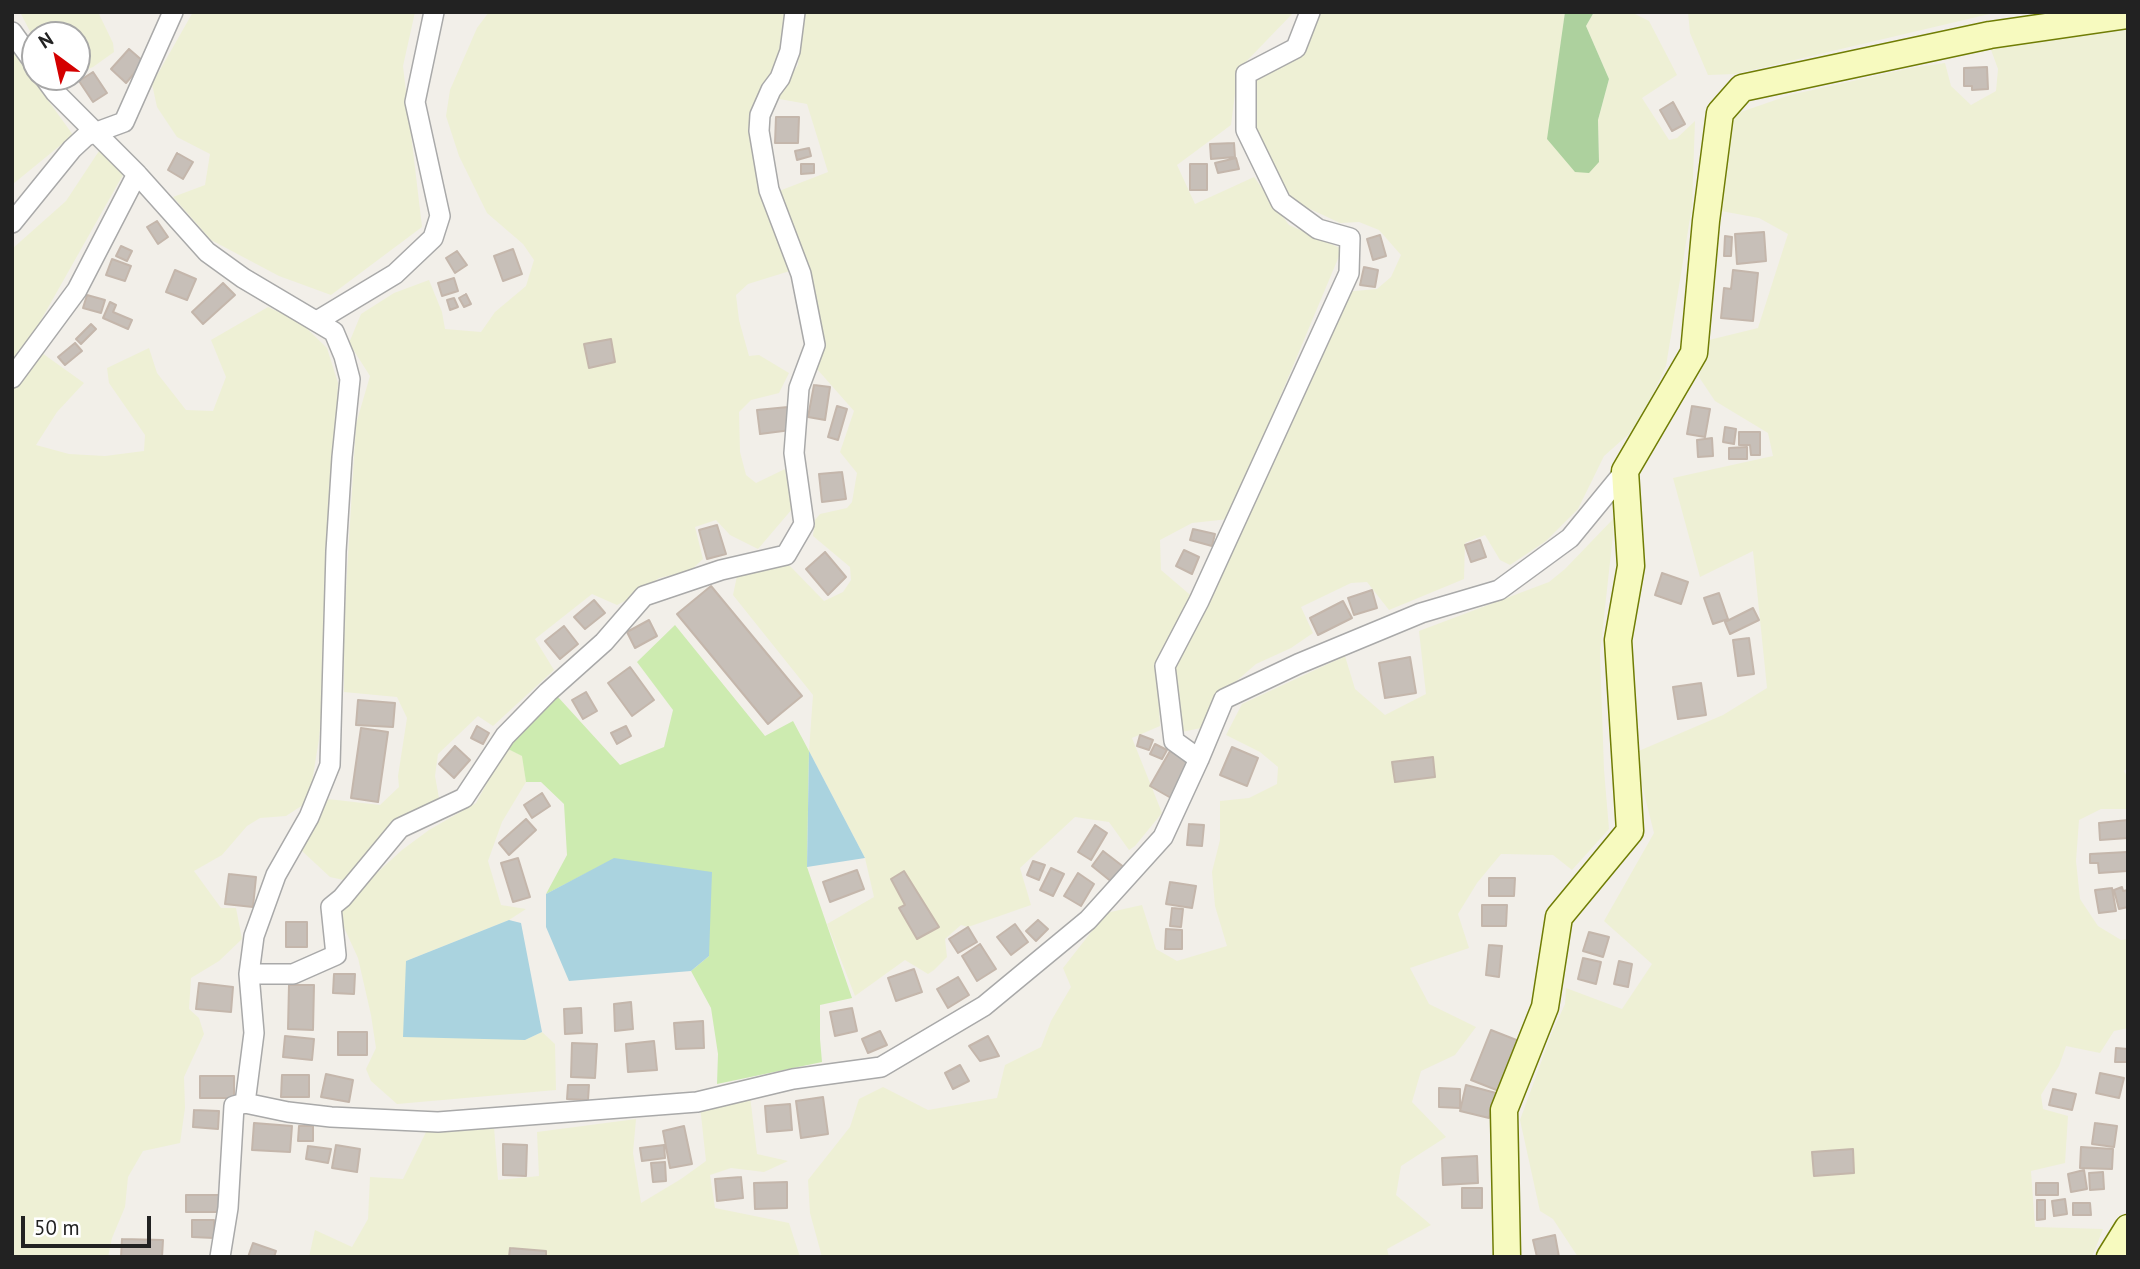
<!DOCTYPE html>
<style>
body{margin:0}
#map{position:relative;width:2140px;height:1269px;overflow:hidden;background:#f2efe9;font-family:"PT Sans",sans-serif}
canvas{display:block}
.frame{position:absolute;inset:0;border:14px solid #222;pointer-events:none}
.north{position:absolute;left:21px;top:21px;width:70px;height:70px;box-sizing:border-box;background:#fff;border:2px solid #a7a7a7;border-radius:50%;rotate:327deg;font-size:19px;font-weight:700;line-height:28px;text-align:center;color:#222}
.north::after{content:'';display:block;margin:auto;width:24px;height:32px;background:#d40000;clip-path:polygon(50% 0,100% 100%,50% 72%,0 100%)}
.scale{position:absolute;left:21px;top:1216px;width:130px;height:32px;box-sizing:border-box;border:4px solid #222;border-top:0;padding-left:9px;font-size:21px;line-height:24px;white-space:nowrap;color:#222;-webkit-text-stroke:5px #fff;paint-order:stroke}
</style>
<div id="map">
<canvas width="2140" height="1269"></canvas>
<div class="frame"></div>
<div class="north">N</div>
<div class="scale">50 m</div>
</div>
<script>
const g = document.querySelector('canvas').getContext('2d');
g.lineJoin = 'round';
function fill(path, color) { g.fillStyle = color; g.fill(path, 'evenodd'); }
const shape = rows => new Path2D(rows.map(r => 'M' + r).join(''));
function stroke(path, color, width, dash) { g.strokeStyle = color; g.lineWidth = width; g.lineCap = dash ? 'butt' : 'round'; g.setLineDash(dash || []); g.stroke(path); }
const farmland = shape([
 [20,12,98,12,113,43,114,52,93,67,77,74,77,35,35,35,35,41],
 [193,12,415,12,403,66,422,227,331,295,279,276,211,240,173,197,205,185,210,154,177,137,157,107,152,84],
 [489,12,786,12,782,63,751,129,793,270,748,284,736,295,739,320,749,356,759,355,789,373,779,393,751,400,739,412,740,452,746,475,756,483,785,469,793,508,758,549,730,535,716,520,695,527,703,559,690,571,659,578,631,598,617,605,592,594,535,639,554,670,493,726,478,716,438,754,435,776,439,798,398,818,381,842,348,881,330,877,302,851,328,799,380,805,399,787,398,776,407,718,397,697,344,692,344,622,356,424,370,376,349,343,361,314,394,293,429,280,442,312,445,329,481,332,495,312,526,286,534,260,523,244,487,213,459,156,446,116,450,90,477,28],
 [801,12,1294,12,1238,70,1231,125,1177,165,1195,204,1254,177,1289,225,1342,249,1229,519,1192,523,1160,540,1161,570,1195,599,1157,666,1160,726,1132,738,1162,813,1135,846,1129,850,1109,822,1075,817,1020,868,1031,905,968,927,961,925,945,939,947,957,934,970,928,974,905,960,855,996,827,924,874,897,865,858,809,751,813,695,733,595,737,576,789,565,824,601,843,592,851,580,850,567,813,536,815,520,820,514,847,508,852,502,857,473,840,452,854,411,817,369,804,260,774,193,828,172,807,104,774,98,798,65],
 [1320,12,1565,12,1548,139,1599,162,1598,120,1609,79,1586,26,1594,12,1631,12,1649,21,1677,75,1642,98,1669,140,1677,138,1695,121,1692,206,1666,366,1638,426,1604,456,1578,509,1546,541,1510,565,1500,560,1485,535,1465,543,1464,579,1389,610,1367,582,1351,583,1301,607,1313,633,1291,648,1256,664,1218,697,1201,728,1177,733,1170,684,1177,658,1229,560,1343,292,1377,289,1391,277,1401,255,1379,230,1359,222,1340,223,1295,202,1269,166,1242,99,1283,46],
 [1688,12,1998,12,1735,74,1708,75,1690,33],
 [2128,30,2128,767,2124,771,2128,778,2128,809,2101,809,2079,820,2076,861,2080,899,2098,926,2121,940,2128,939,2128,1028,2114,1031,2100,1053,2066,1046,2059,1066,2041,1095,2043,1109,2068,1116,2065,1163,2031,1171,2035,1227,2103,1229,2092,1257,1578,1257,1553,1219,1540,1211,1520,1120,1551,1035,1565,1004,1566,988,1622,1009,1652,964,1604,921,1654,833,1634,753,1723,715,1767,688,1753,551,1700,577,1673,478,1773,456,1768,433,1715,401,1699,377,1709,340,1758,328,1788,234,1759,218,1721,211,1720,161,1727,126,1738,113,1790,95,1911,68,1945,63,1951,86,1971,105,1996,91,1998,69,1990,47,2024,36],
 [12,47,17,57,73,135,13,184],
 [99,151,124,173,32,336,12,361,12,249,66,201],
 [268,307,300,322,327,348,338,383,326,604,328,642,319,739,309,801,286,816,260,818,247,826,222,855,194,871,221,908,236,908,242,939,219,961,191,978,189,1009,199,1018,204,1034,184,1077,185,1108,180,1143,143,1151,128,1177,125,1207,112,1238,108,1257,12,1257,12,389,42,353,84,383,57,412,36,445,69,454,105,456,144,451,145,435,109,383,107,368,149,348,157,373,186,410,213,411,226,377,211,340],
 [1615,517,1600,653,1604,770,1609,829,1572,870,1553,855,1501,854,1477,883,1458,914,1469,948,1410,968,1429,1004,1476,1027,1455,1055,1421,1071,1412,1102,1446,1137,1401,1166,1396,1195,1431,1225,1387,1249,1389,1257,822,1257,810,1213,808,1180,850,1127,859,1099,883,1087,928,1110,997,1098,1005,1065,1041,1047,1051,1021,1071,987,1063,968,1106,913,1142,905,1156,949,1177,961,1227,946,1215,906,1212,872,1220,840,1220,801,1249,798,1277,784,1278,767,1260,752,1226,735,1242,704,1345,656,1355,689,1385,715,1426,694,1419,631,1549,582,1565,569],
 [506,748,523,756,526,782,502,822,488,861,501,905,526,909,509,920,406,961,525,1040,542,1032,555,1044,556,1090,397,1104,371,1081,366,1069,376,1048,371,1015,358,958,336,910,402,850,429,830,476,803],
 [750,1096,757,1154,788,1161,764,1172,731,1168,710,1175,715,1208,789,1223,800,1257,309,1257,315,1230,352,1247,368,1219,370,1177,403,1179,428,1128,494,1127,498,1180,539,1176,537,1132,636,1119,633,1153,641,1203,681,1179,706,1161,700,1106]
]);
const grass = shape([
 [675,625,765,736,793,721,809,751,807,867,852,998,820,1005,820,1039,822,1062,717,1084,718,1054,711,1008,691,971,709,956,614,859,546,894,567,855,564,804,541,782,526,782,522,756,506,748,558,697,620,765,664,747,673,710,637,662]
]);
const forest = shape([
 [1565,12,1594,12,1586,26,1609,79,1598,120,1599,162,1589,173,1575,172,1547,139]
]);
const water = shape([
 [809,751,865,858,807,867],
 [614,858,712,872,709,956,691,971,569,981,546,927,546,894],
 [509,920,521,923,542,1032,525,1040,403,1037,406,961]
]);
const building = shape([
 [129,49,144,62,126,83,111,69,129,49],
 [1987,67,1988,89,1972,90,1972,86,1964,86,1964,68,1987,67],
 [93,72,107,93,93,102,79,81,93,72],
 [1673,102,1685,124,1672,131,1660,110,1673,102],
 [776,117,799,117,798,143,775,143,776,117],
 [1234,143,1235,157,1211,159,1210,144,1234,143],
 [809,148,811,156,797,160,795,151,809,148],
 [177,153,193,162,183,179,168,170,177,153],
 [1236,158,1239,169,1218,173,1215,163,1236,158],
 [801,164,814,164,814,173,801,174,801,164],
 [1190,164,1207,164,1207,190,1190,190,1190,164],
 [157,221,168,237,158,244,147,227,157,221],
 [1764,232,1766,261,1737,264,1735,234,1764,232],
 [1380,235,1386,256,1373,260,1367,239,1380,235],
 [1725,236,1732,237,1731,256,1724,256,1725,236],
 [121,246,132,251,127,261,116,256,121,246],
 [513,249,522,274,503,281,494,256,513,249],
 [457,251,467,265,455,273,446,258,457,251],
 [112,259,131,266,125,281,106,275,112,259],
 [1364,267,1378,270,1375,287,1360,285,1364,267],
 [175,270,196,279,187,300,166,292,175,270],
 [1733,270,1758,273,1753,321,1721,318,1724,288,1731,289,1733,270],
 [454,278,458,291,442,296,438,283,454,278],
 [223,283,235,295,203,324,192,312,223,283],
 [466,294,471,304,464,307,459,298,466,294],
 [87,295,105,300,101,313,83,308,87,295],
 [454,298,458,307,450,310,447,300,454,298],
 [110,302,116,305,113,312,132,320,128,329,103,318,110,302],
 [91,324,96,329,81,344,76,339,91,324],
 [611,339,615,362,589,368,584,344,611,339],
 [75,343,82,351,65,365,58,357,75,343],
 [814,385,830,387,825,420,808,417,814,385],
 [837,406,847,409,838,440,828,437,837,406],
 [1692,406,1710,409,1705,437,1687,434,1692,406],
 [788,407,791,430,760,434,757,410,788,407],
 [1725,427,1736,429,1734,444,1723,442,1725,427],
 [1739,432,1760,432,1760,455,1751,455,1750,445,1739,445,1739,432],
 [1712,438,1713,456,1698,457,1697,440,1712,438],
 [1747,447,1747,459,1729,459,1729,448,1747,447],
 [842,472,846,499,822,502,819,474,842,472],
 [717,525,726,554,707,559,699,530,717,525],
 [1193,529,1215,534,1212,546,1190,540,1193,529],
 [1480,540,1486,557,1471,562,1465,545,1480,540],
 [1184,550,1199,557,1192,574,1176,566,1184,550],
 [825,552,846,577,828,595,806,569,825,552],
 [1662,573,1688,582,1681,604,1655,595,1662,573],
 [711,586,802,696,768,724,677,614,711,586],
 [1372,590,1377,608,1354,615,1348,598,1372,590],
 [1719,593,1728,619,1713,624,1704,598,1719,593],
 [594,600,605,613,585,629,574,617,594,600],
 [1343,601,1352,618,1318,635,1310,618,1343,601],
 [1753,608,1759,620,1730,634,1725,622,1753,608],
 [649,620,657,636,635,648,627,632,649,620],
 [564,626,578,644,560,659,545,641,564,626],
 [1749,638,1754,674,1738,676,1733,640,1749,638],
 [1410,657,1416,693,1385,698,1379,663,1410,657],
 [630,667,654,700,632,716,608,683,630,667],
 [1701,683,1706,715,1678,719,1673,687,1701,683],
 [586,692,597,711,583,719,572,700,586,692],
 [358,700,395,703,393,727,356,725,358,700],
 [477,726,489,733,483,744,471,738,477,726],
 [626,726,631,736,617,744,611,733,626,726],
 [361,728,388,732,378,802,351,798,361,728],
 [1140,735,1153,740,1149,750,1137,746,1140,735],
 [1155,744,1167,750,1162,759,1150,754,1155,744],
 [455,746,470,760,454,778,439,764,455,746],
 [1232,747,1258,758,1247,786,1220,775,1232,747],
 [1170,751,1191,762,1171,798,1150,786,1170,751],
 [1433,757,1435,777,1395,782,1392,762,1433,757],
 [542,793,550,806,532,818,524,805,542,793],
 [526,819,536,830,509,855,499,843,526,819],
 [2128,820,2128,838,2100,840,2099,823,2128,820],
 [1189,824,1204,825,1202,846,1187,845,1189,824],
 [1095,825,1107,833,1091,860,1078,852,1095,825],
 [1103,851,1125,868,1113,883,1092,866,1103,851],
 [2127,852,2127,871,2099,873,2098,863,2090,863,2090,854,2127,852],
 [518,858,530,897,513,902,501,863,518,858],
 [1033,861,1045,865,1039,880,1027,875,1033,861],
 [1051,868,1064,874,1053,896,1040,890,1051,868],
 [857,870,864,889,830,902,823,882,857,870],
 [904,871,939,927,917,939,899,908,905,905,891,879,904,871],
 [1078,873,1094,884,1081,906,1064,896,1078,873],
 [229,874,256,877,253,907,225,904,229,874],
 [1489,878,1515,878,1514,896,1489,896,1489,878],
 [1170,882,1196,886,1192,908,1166,904,1170,882],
 [2122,887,2123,891,2128,890,2128,907,2119,909,2114,890,2122,887],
 [2112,888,2116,911,2099,913,2095,890,2112,888],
 [1482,905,1507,905,1506,926,1482,926,1482,905],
 [1172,908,1183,909,1181,927,1170,926,1172,908],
 [1038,920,1048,929,1036,941,1026,931,1038,920],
 [286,922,307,922,307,947,286,947,286,922],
 [1015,924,1028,942,1011,955,997,937,1015,924],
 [968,927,977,942,958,953,949,939,968,927],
 [1166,929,1182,930,1182,949,1165,949,1166,929],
 [1589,932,1609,937,1603,957,1583,951,1589,932],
 [980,944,996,969,977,981,962,956,980,944],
 [1489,945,1502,946,1499,977,1486,975,1489,945],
 [1583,958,1601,962,1596,984,1578,979,1583,958],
 [1619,961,1632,964,1628,987,1614,984,1619,961],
 [914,969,922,992,896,1001,888,978,914,969],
 [334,974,355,974,354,994,333,993,334,974],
 [958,977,969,995,948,1008,937,989,958,977],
 [199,983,233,987,231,1012,196,1009,199,983],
 [289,985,314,985,313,1030,288,1029,289,985],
 [631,1002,633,1029,615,1031,614,1004,631,1002],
 [581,1008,582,1033,565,1034,564,1009,581,1008],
 [852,1008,857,1031,835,1036,830,1012,852,1008],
 [703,1021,704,1048,676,1049,674,1023,703,1021],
 [1491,1030,1519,1041,1499,1091,1471,1080,1491,1030],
 [880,1031,887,1045,868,1053,862,1039,880,1031],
 [338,1032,367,1032,367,1055,338,1055,338,1032],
 [285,1036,314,1039,312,1060,283,1057,285,1036],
 [988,1036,999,1056,980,1061,969,1046,988,1036],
 [654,1041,657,1070,628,1072,626,1044,654,1041],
 [572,1043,597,1044,595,1078,571,1077,572,1043],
 [2116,1048,2128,1049,2128,1062,2115,1062,2116,1048],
 [960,1065,969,1081,953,1089,945,1073,960,1065],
 [2100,1073,2124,1078,2119,1098,2096,1093,2100,1073],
 [326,1074,353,1080,349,1102,321,1097,326,1074],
 [282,1075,309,1075,309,1097,281,1097,282,1075],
 [200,1076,234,1076,234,1098,200,1098,200,1076],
 [568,1085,589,1085,588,1100,567,1099,568,1085],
 [1466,1085,1496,1093,1489,1118,1460,1111,1466,1085],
 [1439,1088,1460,1089,1460,1108,1439,1107,1439,1088],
 [2053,1089,2076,1094,2072,1110,2049,1105,2053,1089],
 [823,1097,828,1134,801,1138,796,1101,823,1097],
 [790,1104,792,1130,767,1132,765,1106,790,1104],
 [194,1110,219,1111,218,1129,193,1127,194,1110],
 [254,1123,292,1126,290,1152,252,1150,254,1123],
 [2095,1123,2117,1126,2114,1147,2092,1144,2095,1123],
 [299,1126,313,1126,313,1141,298,1141,299,1126],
 [684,1126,692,1164,670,1168,663,1131,684,1126],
 [503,1144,527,1145,526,1176,503,1175,503,1144],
 [336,1145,360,1149,357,1172,332,1168,336,1145],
 [664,1145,665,1158,642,1161,640,1148,664,1145],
 [308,1146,331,1149,328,1163,306,1159,308,1146],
 [2081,1147,2113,1149,2112,1169,2080,1168,2081,1147],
 [1853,1149,1854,1173,1814,1176,1812,1152,1853,1149],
 [1477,1156,1478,1183,1443,1185,1442,1158,1477,1156],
 [665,1162,666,1181,653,1182,651,1163,665,1162],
 [2084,1170,2087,1189,2071,1192,2068,1174,2084,1170],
 [2103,1172,2104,1189,2090,1190,2089,1173,2103,1172],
 [741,1177,743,1198,717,1201,715,1179,741,1177],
 [787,1182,787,1208,755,1209,754,1183,787,1182],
 [2036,1183,2058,1183,2058,1195,2036,1195,2036,1183],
 [1462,1188,1482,1188,1482,1208,1462,1208,1462,1188],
 [186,1195,224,1195,224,1212,186,1212,186,1195],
 [2065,1199,2067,1214,2054,1216,2052,1201,2065,1199],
 [2037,1200,2045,1200,2045,1219,2037,1220,2037,1200],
 [2073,1203,2090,1203,2091,1215,2073,1215,2073,1203],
 [192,1220,214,1220,214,1238,192,1237,192,1220],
 [1555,1235,1559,1257,1537,1257,1533,1240,1555,1235],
 [122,1239,163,1240,162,1257,121,1257,122,1239],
 [253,1243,276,1251,274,1257,248,1257,253,1243],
 [510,1248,546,1251,546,1257,509,1257,510,1248]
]);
const street = shape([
 [795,12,790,51,780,78,771,90,760,115,759,131,769,190,801,274,815,345,799,388,794,453,804,524,786,555,721,570,644,596,604,642,548,692,505,736,464,798,400,828,342,898,331,907,336,955,293,974,249,974,254,1033,245,1103,288,1112,331,1117,438,1122,697,1102,793,1079,881,1067,984,1006,1088,920,1163,837,1199,759,1224,699,1298,664,1421,613,1499,590,1570,538,1625,471],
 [12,32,35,64],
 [44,77,55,92,137,174,207,252,243,278,334,332,344,356,350,379,342,457,336,551,330,765,309,817,276,875,254,936,249,974],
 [12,223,72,149,86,136,124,122,173,12],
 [317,321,395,274,433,238,440,216,415,102,434,12],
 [12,378,77,290,137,174],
 [1199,759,1174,741,1165,666,1199,601,1349,273,1350,238,1318,229,1281,202,1246,130,1246,74,1296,48,1310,12],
 [220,1257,228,1208,234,1106,245,1103]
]);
const secondary = shape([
 [1507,1257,1504,1110,1545,1007,1559,917,1630,831,1618,640,1631,566,1625,471,1694,353,1706,221,1720,113,1742,88,1990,35,2128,15],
 [2110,1257,2128,1228]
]);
fill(farmland, '#eef0d5');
fill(grass, '#cdebb0');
fill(forest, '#add19e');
fill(water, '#aad3df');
fill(building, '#c7bfb8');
stroke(building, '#c4b6ab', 2);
stroke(street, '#a9a9a9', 22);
stroke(secondary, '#707d05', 29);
stroke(street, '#fff', 19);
stroke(secondary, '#f7fabf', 26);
</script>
